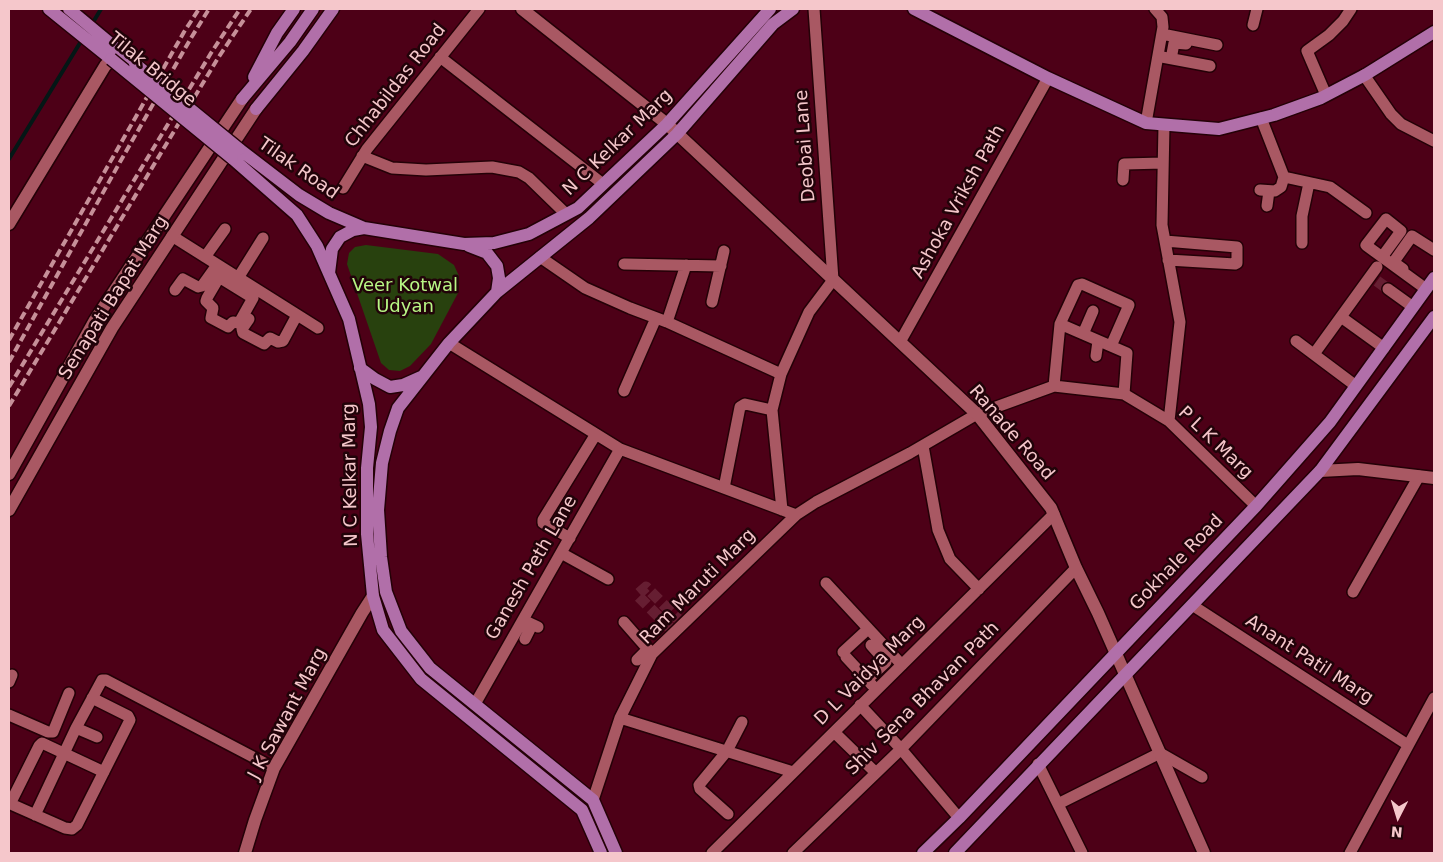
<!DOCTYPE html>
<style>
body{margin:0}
#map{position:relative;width:1443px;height:862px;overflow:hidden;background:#4d0017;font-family:"DejaVu Sans",sans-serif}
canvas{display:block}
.frame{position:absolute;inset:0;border:10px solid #f5c7cb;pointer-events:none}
.north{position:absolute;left:1373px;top:792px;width:50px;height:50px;-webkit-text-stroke:4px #210309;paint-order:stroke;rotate:185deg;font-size:14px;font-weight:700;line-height:20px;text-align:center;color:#f5c7cb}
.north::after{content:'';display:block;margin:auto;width:18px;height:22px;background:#f5c7cb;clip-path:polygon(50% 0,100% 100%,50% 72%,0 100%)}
</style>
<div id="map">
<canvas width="1443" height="862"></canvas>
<div class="frame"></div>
<div class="north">N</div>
</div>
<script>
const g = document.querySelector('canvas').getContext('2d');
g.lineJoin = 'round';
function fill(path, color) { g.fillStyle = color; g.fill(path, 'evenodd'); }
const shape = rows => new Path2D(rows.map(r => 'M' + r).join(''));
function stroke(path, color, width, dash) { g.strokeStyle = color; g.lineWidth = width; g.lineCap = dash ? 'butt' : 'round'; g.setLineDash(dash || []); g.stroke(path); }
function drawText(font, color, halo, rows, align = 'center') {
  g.font = font + ' "DejaVu Sans",sans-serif'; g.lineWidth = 5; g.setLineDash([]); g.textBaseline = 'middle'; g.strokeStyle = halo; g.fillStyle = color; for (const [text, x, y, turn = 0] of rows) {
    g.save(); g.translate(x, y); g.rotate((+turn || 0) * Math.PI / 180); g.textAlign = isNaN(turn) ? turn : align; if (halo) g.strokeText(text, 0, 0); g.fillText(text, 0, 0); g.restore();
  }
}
const green = shape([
 [366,245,438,254,454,265,459,276,458,293,431,344,410,366,400,371,389,370,381,363,347,264,349,253,355,247]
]);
const stream = shape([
 [92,24,101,9],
 [9,159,83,38]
]);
const streetTunnel = shape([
 [1377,281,1388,289],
 [670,628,637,595,646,587,678,619]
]);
const street = shape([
 [1253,25,1257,9],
 [1162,34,1217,45],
 [1172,54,1174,43,1186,44],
 [440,57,603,184],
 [1162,57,1210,66],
 [1364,75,1391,114,1401,124,1434,141],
 [1326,95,1307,51,1329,35,1343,21,1351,9],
 [1146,123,1163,27,1162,17,1155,9],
 [1164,125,1162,225,1180,322,1169,421],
 [362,156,392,168,426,170,492,167,519,172,529,178,566,214],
 [1284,177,1330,187,1366,213],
 [1123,180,1124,164,1163,163],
 [343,188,367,149,479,9],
 [1260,190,1275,191,1281,187,1284,177,1261,118],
 [1267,206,1269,191],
 [172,236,318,328],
 [1165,241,1237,247,1237,263,1235,264,1168,260],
 [1302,243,1302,216,1309,183],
 [205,257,225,229],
 [540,257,585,288,630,308,667,322,781,374],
 [1382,257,1401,231,1386,219,1366,245,1367,246,1426,289],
 [624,264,721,266],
 [1403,269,1396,264,1395,260,1412,236,1434,250],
 [219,277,253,298,239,323,233,322,228,327,211,318,213,308,206,301,207,298,224,269],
 [238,278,263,238],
 [1388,289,1413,307],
 [175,290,183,279,198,287,202,286,217,265],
 [712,302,724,251],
 [1341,317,1384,348],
 [249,319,242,329,243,333,264,344,270,338,278,342,283,341,297,315],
 [667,322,686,265],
 [1060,324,1127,353,1124,394],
 [1083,334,1093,311],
 [1296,341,1356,386],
 [900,342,1048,78],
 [449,343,620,449,796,515,816,502,910,453,977,414,1054,386,1124,394,1169,421,1256,506],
 [1314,354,1377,267],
 [1096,356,1098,341],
 [1054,386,1060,324,1078,285,1082,284,1129,305,1111,346],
 [624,391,656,318],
 [923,446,938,530,950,559,979,589],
 [724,488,740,407,745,404,772,410],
 [782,510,772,410,781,374,809,312,833,280,814,9],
 [570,538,543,523,543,520,596,434],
 [561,553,608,579],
 [826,583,902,665],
 [1353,592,1419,476],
 [1192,605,1408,745],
 [523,620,538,627],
 [624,622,652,654],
 [525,639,532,625],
 [843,652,868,629],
 [846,657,872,685],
 [637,660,648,649],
 [867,680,886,662,871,645],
 [9,682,12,675],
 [92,698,128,716,130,720,77,825,72,829,65,828,13,805,11,802,39,746,42,743,104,772],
 [475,704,620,449],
 [860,705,901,749,959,818],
 [9,715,48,732,53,732,69,693],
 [620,718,793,772],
 [76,728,97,737],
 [834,732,876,773],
 [1038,764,1082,853],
 [593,800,620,718,652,654,796,515],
 [1058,804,1160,753,1202,777],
 [728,814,700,789,699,785,727,751,742,722],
 [35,815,76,728,102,680,106,680,274,768],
 [712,853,1054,514],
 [793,853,901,749,1076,568],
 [1350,853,1434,698]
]);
const secondary = shape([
 [522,9,667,124,977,414,1051,508,1076,568,1098,613,1204,853],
 [9,224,105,66,118,51],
 [1320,471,1358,469,1434,478],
 [9,474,95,320,242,99],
 [9,510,112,328,256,109],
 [245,853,255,820,274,768,362,613,373,596]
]);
const primary = shape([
 [49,9,111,59],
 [69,9,135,64],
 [914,9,1048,78,1146,123,1219,129,1274,115,1321,98,1365,75,1434,32],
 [254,77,277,33,294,9],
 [242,99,290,42,313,9],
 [256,109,303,51,333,9],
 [239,149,299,195,329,213,364,228],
 [232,158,297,215,317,246,349,319,369,404,371,427,367,468,367,534,373,596,383,630,421,679,582,810,601,853],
 [469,246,487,253,497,266,499,278,497,292],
 [329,273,332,249,340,237,353,230,364,228,464,244,494,243,529,234,578,208,667,124,770,9],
 [360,368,375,379,390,387,403,385,421,377],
 [616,853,593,800,430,668,401,631,386,592,381,557,378,510,382,463,390,431,398,408,449,343,497,292,589,218,677,134,773,24,793,9],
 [923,853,959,818,1256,506,1330,422,1434,278],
 [955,853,1320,471,1434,317]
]);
const rail = shape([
 [9,340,184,32,199,9],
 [9,362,120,162,191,38,209,9],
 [9,387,211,53,240,9],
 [9,406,218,58,251,9]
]);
const primaryBridge = shape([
 [111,59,232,158],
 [135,64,239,149]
]);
const streetNames = [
 ["Tilak Bridge",152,70,39],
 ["Chhabildas Road",396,86,-52],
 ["N C Kelkar Marg",618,143,-44],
 ["Deobai Lane",806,146,-94],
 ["Tilak Road",298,169,35],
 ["Ashoka Vriksh Path",959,202,-61],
 ["Senapati Bapat Marg",114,298,-58],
 ["Ranade Road",1011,433,49],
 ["P L K Marg",1215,443,44],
 ["N C Kelkar Marg",351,475,-91],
 ["Gokhale Road",1177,563,-46],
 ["Ganesh Peth Lane",532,568,-60],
 ["Ram Maruti Marg",698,587,-45],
 ["Anant Patil Marg",1309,660,33],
 ["D L Vaidya Marg",870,671,-45],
 ["Shiv Sena Bhavan Path",923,699,-45],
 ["J K Sawant Marg",288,714,-62]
];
const parkNames = [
 ["Veer Kotwal",405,286],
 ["Udyan",405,307]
];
fill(green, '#28410e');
stroke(stream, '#041716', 4);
stroke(streetTunnel, '#661e32', 11, [11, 5.5]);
stroke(street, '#240107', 14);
stroke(secondary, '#240107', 15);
stroke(primary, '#240107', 15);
stroke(street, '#a95863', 11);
stroke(secondary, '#a95863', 12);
stroke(primary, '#b16fa9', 12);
stroke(rail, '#c69099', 4, [8, 4]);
stroke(primaryBridge, '#240107', 15, []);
stroke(primaryBridge, '#b16fa9', 12);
drawText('18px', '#f5c7cb', '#210309', streetNames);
drawText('18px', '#b8f685', '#210309', parkNames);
</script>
